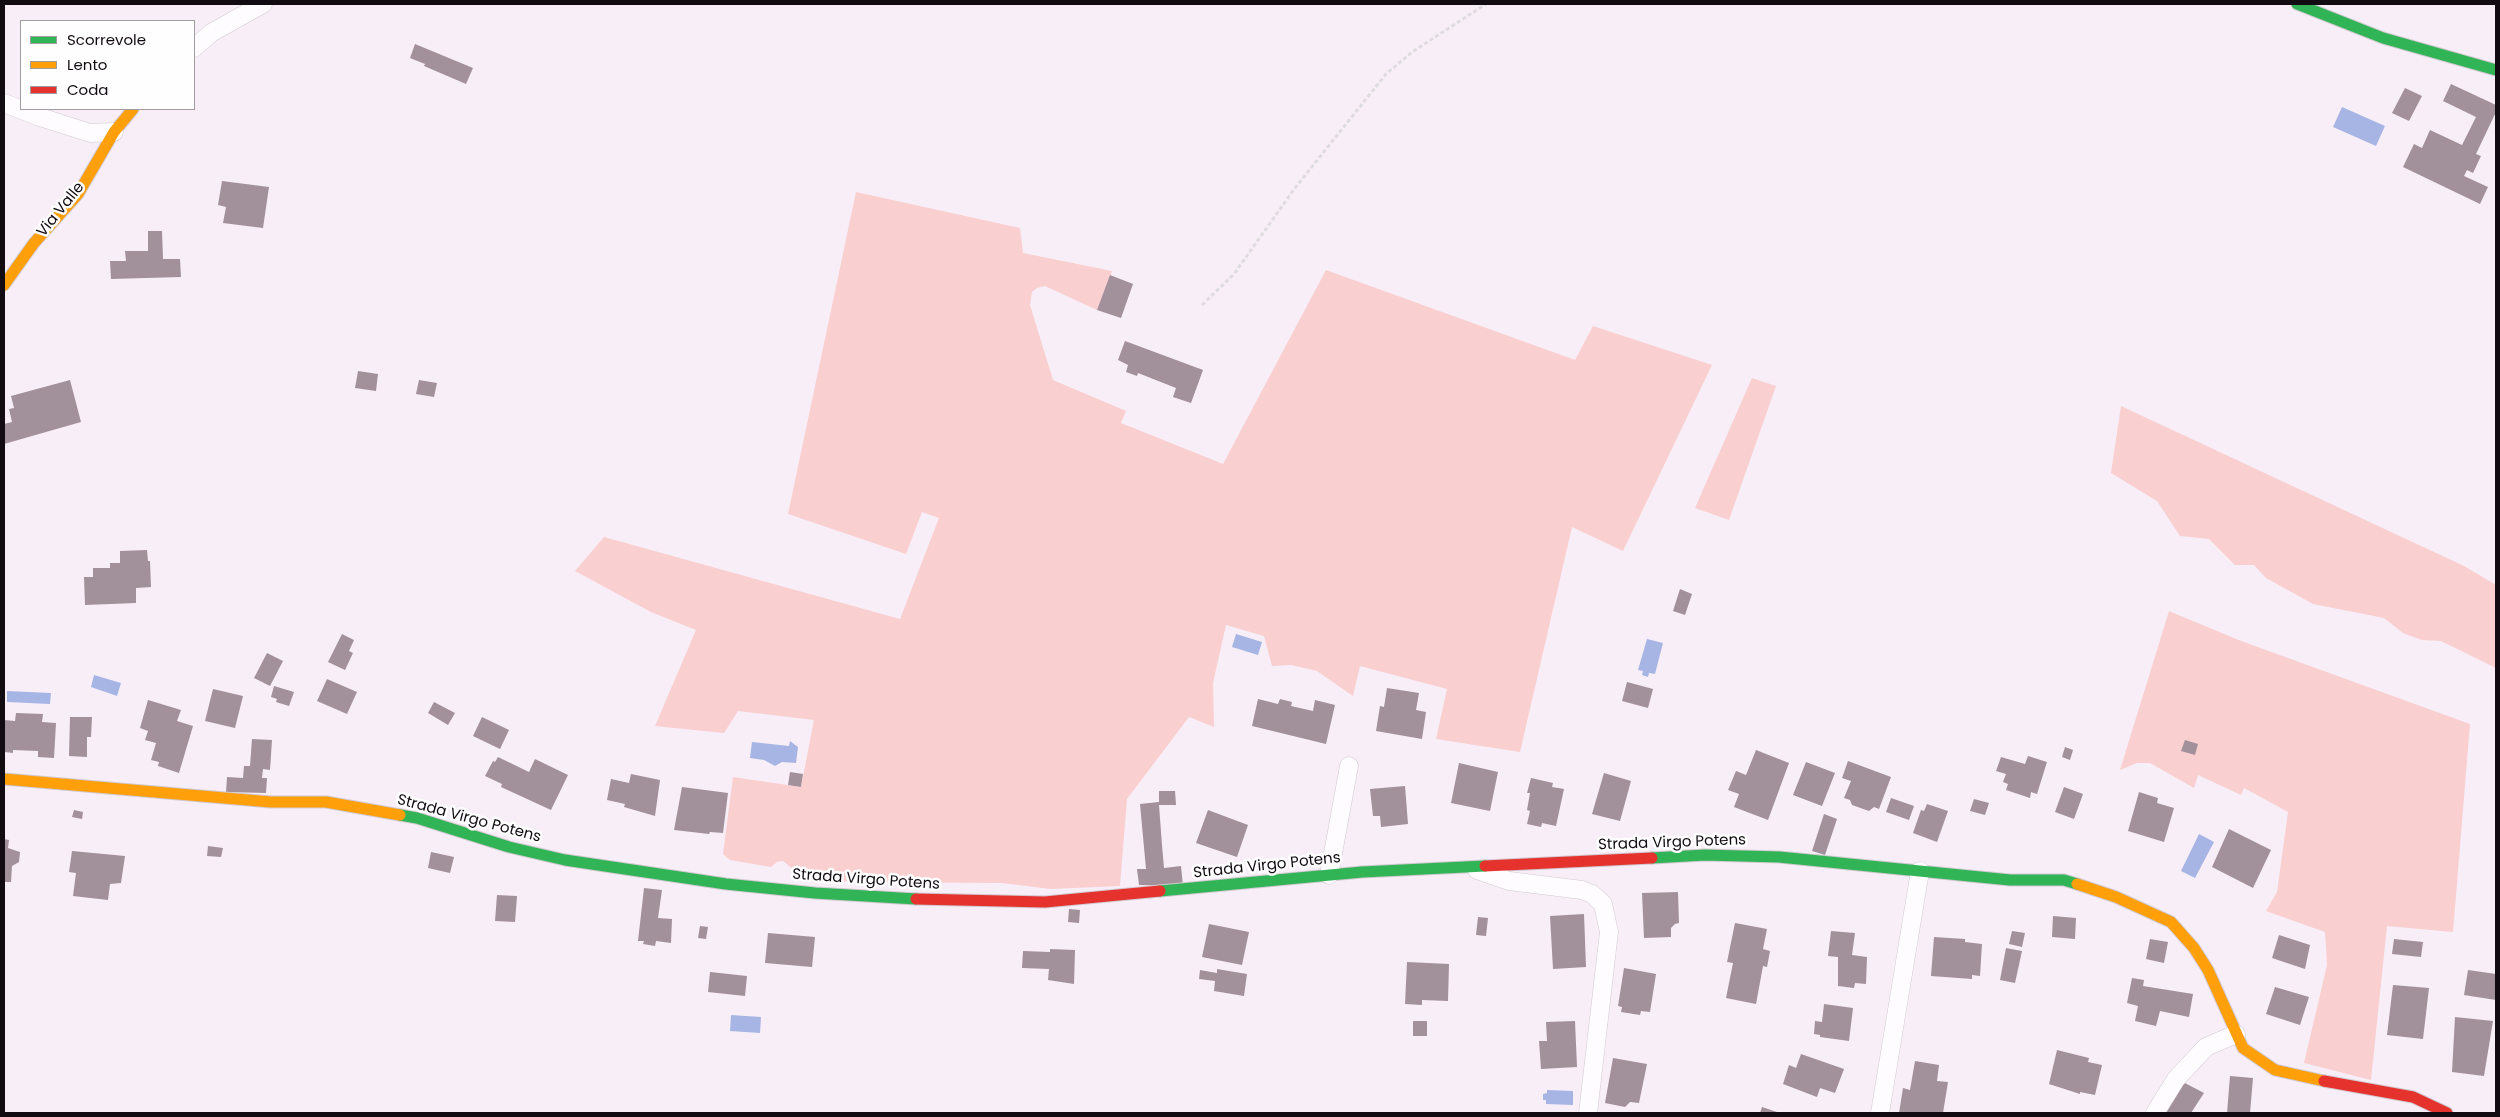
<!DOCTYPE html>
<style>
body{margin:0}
#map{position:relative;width:2500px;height:1117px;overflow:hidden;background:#f8eef8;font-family:Poppins,sans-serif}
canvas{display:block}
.frame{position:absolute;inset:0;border:5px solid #120c12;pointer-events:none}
.legend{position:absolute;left:20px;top:20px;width:175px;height:90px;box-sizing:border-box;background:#fefefe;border:1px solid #a09da0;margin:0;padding:6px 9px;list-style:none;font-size:15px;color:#120c12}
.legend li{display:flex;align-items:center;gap:10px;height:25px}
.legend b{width:25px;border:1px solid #a09da0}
</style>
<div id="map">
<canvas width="2500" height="1117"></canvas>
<div class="frame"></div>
<ul class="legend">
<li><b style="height:6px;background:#30b455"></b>Scorrevole</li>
<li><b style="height:6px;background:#ff9f0a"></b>Lento</li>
<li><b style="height:6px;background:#e5322d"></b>Coda</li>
</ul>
</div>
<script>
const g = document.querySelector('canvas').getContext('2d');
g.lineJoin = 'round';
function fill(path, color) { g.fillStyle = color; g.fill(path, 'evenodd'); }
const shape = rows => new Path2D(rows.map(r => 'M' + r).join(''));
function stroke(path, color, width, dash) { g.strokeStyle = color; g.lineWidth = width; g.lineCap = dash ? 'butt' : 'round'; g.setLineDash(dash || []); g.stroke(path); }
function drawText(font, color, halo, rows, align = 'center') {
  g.font = font + ' Poppins,sans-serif'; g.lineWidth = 5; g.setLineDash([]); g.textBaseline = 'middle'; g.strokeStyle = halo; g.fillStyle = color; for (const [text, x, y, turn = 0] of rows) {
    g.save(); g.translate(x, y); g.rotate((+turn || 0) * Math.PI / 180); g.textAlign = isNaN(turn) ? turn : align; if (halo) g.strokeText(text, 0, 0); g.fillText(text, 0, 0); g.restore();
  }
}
const green = shape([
 [856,192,1020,228,1023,253,1112,271,1097,310,1045,286,1037,288,1032,292,1030,305,1053,380,1126,411,1121,423,1223,464,1326,270,1575,360,1593,326,1712,365,1623,551,1572,527,1520,752,1436,739,1447,689,1360,666,1353,696,1317,671,1291,665,1272,666,1264,636,1226,625,1213,683,1214,727,1189,717,1127,799,1120,886,1051,889,1002,883,858,882,798,878,794,870,783,861,777,862,771,867,730,860,723,854,733,777,801,787,814,720,738,711,724,733,655,726,696,630,651,612,575,571,604,537,900,619,939,518,922,512,906,554,788,514],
 [1752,378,1776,386,1729,520,1695,508],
 [2121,406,2464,566,2496,585,2496,668,2441,641,2422,640,2403,633,2384,618,2313,604,2266,578,2254,565,2235,565,2209,539,2180,536,2157,501,2111,473],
 [2169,611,2241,641,2470,724,2453,932,2387,926,2371,1080,2304,1063,2327,965,2325,932,2266,911,2277,892,2288,812,2244,788,2241,795,2198,775,2194,788,2150,763,2137,763,2120,770]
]);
const water = shape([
 [2342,107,2385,126,2376,146,2333,127],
 [1236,634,1262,642,1258,655,1232,647],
 [1647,639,1663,643,1655,674,1649,673,1648,677,1642,675,1643,671,1638,670],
 [94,675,121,683,117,696,91,687],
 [7,691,51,693,50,704,7,702],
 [790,741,798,747,796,763,782,762,775,766,764,760,750,758,752,742,789,746],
 [2199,834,2214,842,2195,878,2181,871],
 [731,1015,761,1017,760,1033,730,1031],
 [1547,1090,1573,1091,1573,1105,1546,1104,1546,1100,1543,1100,1543,1094,1547,1093]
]);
const building = shape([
 [415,44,473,68,466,84,424,66,425,64,410,58],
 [2451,84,2496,105,2496,112,2476,154,2481,156,2473,173,2467,170,2464,176,2488,187,2480,204,2403,167,2414,144,2422,148,2430,130,2462,145,2476,117,2443,101],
 [2405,88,2422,96,2409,121,2392,113],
 [222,181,269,187,263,228,223,223,226,207,218,205],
 [148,231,162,231,163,259,180,259,181,277,111,279,110,261,126,261,125,251,148,251],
 [1110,275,1133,284,1121,318,1097,310],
 [1125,341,1203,370,1191,403,1173,397,1176,388,1138,373,1137,376,1126,372,1128,365,1118,360],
 [358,371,378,374,376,391,355,388],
 [70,380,81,422,4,444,4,424,12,422,9,409,14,408,11,396],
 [419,380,437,383,434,397,416,394],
 [147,550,148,561,150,561,151,587,136,588,136,603,85,605,84,577,93,577,93,568,110,568,110,563,120,563,120,551],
 [1680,589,1692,594,1685,615,1673,611],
 [342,634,354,640,349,651,353,653,345,670,328,662],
 [267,653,283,661,270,686,254,678],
 [327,679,357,692,347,714,317,701],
 [1627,682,1653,689,1648,708,1622,701],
 [274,686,294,692,289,706,276,702,277,699,271,697],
 [1387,688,1419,693,1416,710,1426,712,1422,739,1376,731,1380,706,1384,707],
 [213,689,243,696,235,728,205,721],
 [1258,699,1278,704,1280,699,1292,702,1291,706,1313,711,1315,700,1335,705,1326,744,1252,726],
 [148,700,181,710,177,721,193,726,179,773,158,766,159,762,151,760,156,743,145,740,148,731,140,728],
 [434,702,455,713,448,725,428,713],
 [16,713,43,714,42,722,56,723,54,758,38,757,38,751,13,750,13,753,5,752,4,720,15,721],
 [70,717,92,717,91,737,87,737,87,757,69,756],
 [482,717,509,730,500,749,473,736],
 [252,739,272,740,270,770,263,769,262,778,267,778,266,793,226,792,227,777,243,778,244,766,250,766],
 [2185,740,2198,744,2195,755,2181,751],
 [2065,747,2073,750,2070,760,2062,757],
 [1756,750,1789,763,1768,820,1734,807,1739,794,1728,790,1736,771,1746,775],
 [2028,756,2047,762,2037,794,2031,792,2030,798,2006,790,2008,784,2003,782,2006,774,1996,771,2001,757,2025,764],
 [498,757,529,772,535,759,568,775,551,810,501,787,502,784,485,776,493,761,495,762],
 [1848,761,1891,777,1879,809,1874,807,1869,811,1852,805,1850,800,1844,798,1851,781,1842,778],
 [1806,762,1835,773,1822,806,1793,795],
 [1459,763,1498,772,1490,811,1451,803],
 [790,772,803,774,801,787,788,785],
 [1604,773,1631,781,1620,821,1592,814],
 [631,774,660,780,655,816,624,807,625,804,607,800,611,779,629,783],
 [1531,778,1553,783,1552,787,1564,789,1556,826,1542,823,1541,827,1527,824,1530,811,1527,810,1530,793,1527,793],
 [1405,786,1408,824,1381,827,1380,816,1373,816,1370,789],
 [682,787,728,793,723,833,710,832,709,834,674,830],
 [2064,787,2083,794,2074,819,2055,812],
 [1159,791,1175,791,1176,805,1159,805,1162,845,1164,868,1181,866,1183,886,1139,885,1137,869,1146,869,1140,804,1159,802],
 [2139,792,2158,798,2157,803,2174,808,2164,842,2128,831],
 [1891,798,1914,806,1909,820,1886,812],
 [1974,799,1989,803,1985,815,1970,811],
 [1927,804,1948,811,1937,842,1913,833,1921,810,1924,811],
 [74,810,83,812,82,819,72,817],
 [1208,810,1248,825,1237,857,1196,843],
 [1824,814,1837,819,1825,855,1812,851],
 [2229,829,2271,850,2253,888,2212,867],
 [4,839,9,840,8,848,20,852,19,862,12,866,11,882,4,882],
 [208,846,223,848,221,857,207,856],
 [72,851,125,856,121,883,110,884,108,900,73,896,76,873,69,872],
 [431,852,454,857,450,873,428,868],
 [644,888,662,890,658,918,672,919,671,943,656,941,655,946,643,944,644,941,638,941],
 [1678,892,1679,923,1675,924,1671,928,1671,937,1644,938,1642,893],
 [497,895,517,896,515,922,495,921],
 [1069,909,1080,910,1079,923,1068,922],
 [1584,914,1586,967,1553,969,1550,916],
 [2053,916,2076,918,2075,939,2052,937],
 [1478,917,1488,918,1486,936,1476,935],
 [1735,923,1767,929,1763,949,1770,951,1767,967,1763,966,1756,1004,1726,998,1733,963,1727,962],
 [1209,924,1249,932,1242,965,1202,957],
 [700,926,708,927,706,939,698,938],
 [1831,931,1855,933,1852,955,1867,957,1866,984,1855,983,1854,988,1838,986,1838,957,1828,956],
 [2012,931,2025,933,2022,947,2009,944],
 [768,933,815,937,812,967,765,963],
 [2279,935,2310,945,2305,969,2272,958],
 [1934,937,1965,939,1965,942,1982,944,1980,976,1972,975,1972,979,1931,976],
 [2150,939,2168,942,2164,963,2146,959],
 [2394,939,2423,942,2421,957,2392,954],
 [2006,948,2022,951,2015,983,2000,980],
 [1050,949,1075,950,1074,984,1048,980,1049,969,1022,968,1023,951,1050,952],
 [1407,962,1449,964,1448,1001,1422,1000,1422,1005,1405,1004],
 [1624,968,1656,974,1650,1012,1641,1011,1640,1015,1621,1012,1622,1007,1618,1006],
 [1217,969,1247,974,1244,996,1214,991,1215,981,1199,979,1200,970,1217,973],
 [2468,970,2496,974,2496,1000,2464,995],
 [710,972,747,976,745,996,708,992],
 [2132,978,2144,980,2143,986,2193,994,2189,1017,2160,1011,2156,1026,2135,1021,2138,1006,2127,1003],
 [2393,985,2429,988,2423,1039,2387,1035],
 [2275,987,2309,997,2300,1025,2266,1014],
 [1824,1004,1853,1008,1849,1041,1820,1037,1820,1035,1814,1034,1815,1021,1822,1022],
 [2455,1017,2493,1021,2484,1076,2452,1072],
 [1413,1021,1427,1021,1427,1036,1413,1036],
 [1575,1021,1577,1067,1541,1069,1539,1041,1547,1041,1546,1022],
 [2057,1050,2089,1058,2088,1062,2102,1065,2095,1095,2080,1092,2080,1094,2049,1084],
 [1801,1054,1844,1069,1835,1093,1820,1088,1817,1097,1783,1084,1789,1065,1796,1068],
 [1613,1058,1647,1064,1639,1103,1630,1102,1625,1107,1605,1103],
 [1915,1061,1939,1065,1937,1081,1948,1082,1943,1113,1899,1113,1903,1088,1910,1090],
 [2230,1076,2253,1078,2250,1113,2227,1113],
 [2181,1081,2204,1093,2191,1113,2162,1113],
 [1762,1107,1780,1113,1760,1113]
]);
const path = shape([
 [1202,305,1234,274,1295,188,1386,74,1412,52,1486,4]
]);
const street = shape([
 [194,48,211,33,263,4],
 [4,103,40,117,90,133,114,132],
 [1477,870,1509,881,1582,890,1592,894,1603,904,1609,932,1588,1113],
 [1329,875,1349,766],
 [1880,1113,1920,871],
 [2155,1113,2176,1079,2206,1047,2236,1034]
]);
const fast = shape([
 [2297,4,2383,38,2496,70],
 [400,815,417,818,509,847,565,860,726,884,815,893,916,899],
 [1652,858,1705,855,1779,857,2010,880,2064,880,2077,884],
 [1160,891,1362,872,1485,866]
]);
const slow = shape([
 [4,285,34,243,78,194,114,132,133,109],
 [4,779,271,802,326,802,400,815],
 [2077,884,2116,897,2171,922,2194,948,2208,970,2243,1048,2275,1070,2324,1081]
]);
const jam = shape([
 [1485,866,1652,858],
 [916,899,1045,902,1160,891],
 [2324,1081,2413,1097,2447,1113]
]);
const streetNames = [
 ["Via Valle",61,210,-51],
 ["Strada Virgo Potens",469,819,15],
 ["Strada Virgo Potens",1672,843,-2],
 ["Strada Virgo Potens",1267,866,-6],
 ["Strada Virgo Potens",866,880,4]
];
fill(green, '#f9cfcf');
fill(water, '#a6b5e4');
fill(building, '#a2909a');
stroke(street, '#d0c9d0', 19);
stroke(fast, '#d0c9d0', 13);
stroke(slow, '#d0c9d0', 13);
stroke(jam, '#d0c9d0', 13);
stroke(path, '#dfdcdf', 3, [4, 2.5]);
stroke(street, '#fefcfe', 18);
stroke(fast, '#30b455', 11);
stroke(slow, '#ff9f0a', 11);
stroke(jam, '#e5322d', 11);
drawText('15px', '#120c12', '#fefefe', streetNames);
</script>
